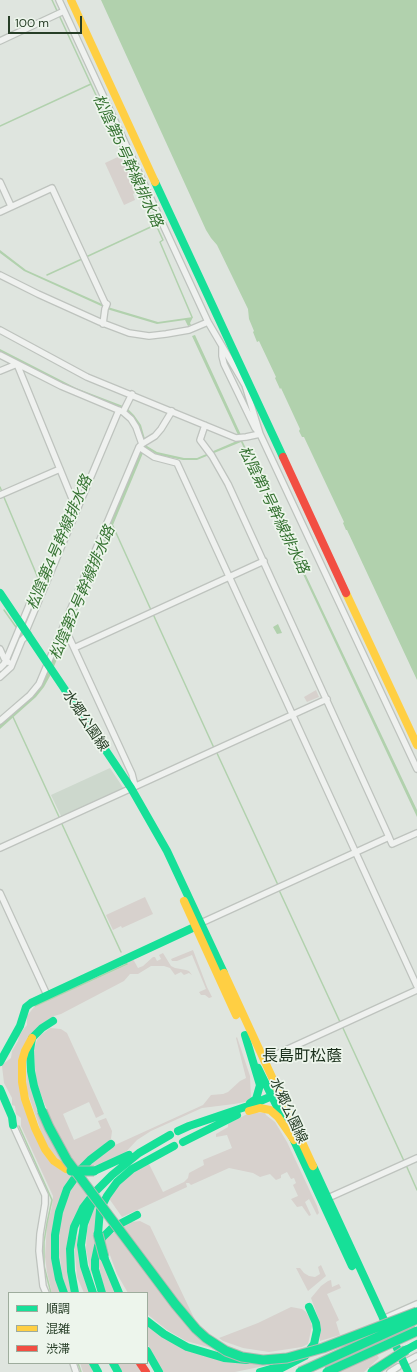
<!DOCTYPE html>
<meta charset="utf-8">
<style>
body{margin:0}
#map{position:relative;width:417px;height:1372px;overflow:hidden;background:#dfe5df;font-family:"DM Sans","Noto Sans JP",sans-serif}
canvas{display:block}
.legend{position:absolute;left:8px;top:1292px;width:140px;height:72px;box-sizing:border-box;background:#edf5ec;border:1px solid #9eac9d;margin:0;padding:5px 7px;list-style:none;font-size:12px;color:#273e27}
.legend li{display:flex;align-items:center;gap:8px;height:20px}
.legend b{width:20px;border:1px solid #9eac9d}
.scale{position:absolute;left:8px;top:16px;width:74px;height:18px;box-sizing:border-box;border:2px solid #273e27;border-top:0;padding-left:5px;font-size:12px;line-height:14px;white-space:nowrap;color:#273e27;-webkit-text-stroke:3px #edf5ec;paint-order:stroke}
</style>
<div id="map">
<canvas width="417" height="1372"></canvas>
<ul class="legend">
<li><b style="height:5px;background:#16e098"></b>順調</li>
<li><b style="height:5px;background:#ffcf43"></b>混雑</li>
<li><b style="height:5px;background:#f24e42"></b>渋滞</li>
</ul>
<div class="scale">100 m</div>
</div>
<script>
const g = document.querySelector('canvas').getContext('2d');
g.lineJoin = 'round';
function fill(path, color) { g.fillStyle = color; g.fill(path, 'evenodd'); }
const shape = rows => new Path2D(rows.map(r => 'M' + r).join(''));
function stroke(path, color, width, dash) { g.strokeStyle = color; g.lineWidth = width; g.lineCap = dash ? 'butt' : 'round'; g.setLineDash(dash || []); g.stroke(path); }
function drawText(font, color, halo, rows, align = 'center') {
  g.font = font + ' "DM Sans","Noto Sans JP",sans-serif'; g.lineWidth = 3.5; g.setLineDash([]); g.textBaseline = 'middle'; g.strokeStyle = halo; g.fillStyle = color; for (const [text, x, y, turn = 0] of rows) {
    g.save(); g.translate(x, y); g.rotate((+turn || 0) * Math.PI / 180); g.textAlign = isNaN(turn) ? turn : align; if (halo) g.strokeText(text, 0, 0); g.fillText(text, 0, 0); g.restore();
  }
}
const built = shape([
 [110,768,124,789,62,818,51,795]
]);
const green = shape([
 [122,155,139,191,133,194,135,200,124,205,105,163],
 [316,690,319,697,307,702,304,697],
 [145,897,153,914,122,928,121,926,113,930,106,915],
 [193,950,207,987,212,997,209,998,205,995,201,995,199,992,206,989,192,955,177,961,172,961,171,959],
 [163,953,171,966,175,968,186,970,189,971,192,975,189,973,184,975,181,972,175,975,170,968,164,966,151,966,138,974,130,974,124,981,61,1014,54,1016,39,1026,20,1058,36,1138,73,1174,58,1203,61,1293,52,1293,47,1272,45,1257,47,1225,52,1207,53,1196,21,1126,21,1118,16,1114,15,1106,12,1105,12,1098,4,1083,2,1066,3,1064,11,1058,12,1051,18,1041,19,1035,27,1025,27,1016,34,1007,127,965,127,963,133,959,138,968,143,966,153,957,155,957,157,961,161,959,159,955],
 [50,1028,61,1029,67,1033,104,1114,96,1118,89,1102,63,1114,74,1140,101,1128,98,1121,106,1118,112,1131,111,1139,77,1168,54,1131,36,1083,34,1049,37,1040,41,1035],
 [237,1037,250,1076,251,1099,245,1102,234,1104,202,1108,151,1131,137,1140,124,1154,117,1158,85,1169,115,1145,203,1105,211,1095,223,1094,228,1092,240,1081,246,1078,236,1038],
 [27,1058,69,1167,61,1163,45,1143,26,1088],
 [251,1112,265,1113,266,1115,275,1122,287,1142,317,1206,319,1213,317,1215,309,1199,305,1202,311,1215,309,1216,302,1206,297,1207,291,1199,298,1196,293,1185,296,1183,294,1178,291,1179,287,1172,281,1175,281,1178,276,1180,270,1174,260,1177,253,1173,229,1168,191,1185,189,1183,186,1183,187,1187,122,1217,108,1197,125,1176,149,1164,163,1192,184,1182,188,1178,189,1173,204,1165,203,1160,232,1148,227,1135,216,1137,216,1134,228,1127,228,1124],
 [77,1178,88,1193,77,1212,71,1293,67,1293,63,1284,58,1238,62,1210],
 [95,1199,99,1204,97,1241,91,1276,86,1249,87,1231],
 [140,1221,150,1226,195,1320,198,1329,223,1351,186,1341,167,1330,147,1314,147,1293,128,1293,117,1274,104,1239,131,1222],
 [79,1233,91,1293,84,1293,77,1277,74,1242],
 [99,1250,117,1293,105,1293,99,1266],
 [321,1265,326,1276,308,1291,296,1268,300,1268,304,1273,309,1276,315,1277,320,1274,318,1267],
 [331,1280,332,1287,339,1284,341,1288,327,1294,339,1320,336,1322,340,1335,320,1341,319,1320,311,1298,321,1286,328,1281],
 [291,1307,302,1309,306,1312,310,1319,312,1326,308,1344,302,1347,269,1352,243,1348,223,1341,219,1338,258,1323],
 [147,1324,187,1349,283,1362,235,1372,162,1372,147,1343],
 [376,1353,379,1358,364,1372,335,1372],
 [80,1363,90,1363,93,1372,83,1372],
 [116,1363,136,1363,142,1372,122,1372]
]);
const water = shape([
 [101,0,417,0,417,680,347,530,346,530,343,523,344,522,304,437,302,437,299,431,300,429,281,388,280,389,275,378,276,377,259,341,257,342,253,332,254,331,249,319,248,309,217,245,211,238,206,230],
 [0,250,26,270,111,308,158,322,193,317,190,323,191,325,188,326,185,320,157,324,110,310,24,271,0,253],
 [195,335,241,435,242,440,417,810,417,817,241,442,197,460,183,460,158,455,146,448,143,453,50,676,44,687,36,697,0,729,0,725,34,695,41,687,45,678,140,451,144,446,140,431,128,412,51,378,0,352,0,349,76,388,123,406,128,409,134,415,141,425,147,446,157,452,184,458,197,458,239,440,238,435,192,336],
 [278,624,282,633,277,634,273,627]
]);
const stream = shape([
 [52,0,163,240,160,242,192,317],
 [0,126,91,84],
 [86,257,155,225],
 [47,275,82,259],
 [0,487,2,492],
 [3,495,38,578],
 [112,524,151,610],
 [4,610,16,627],
 [153,614,214,748],
 [25,625,48,571],
 [0,672,7,666,22,632],
 [13,717,60,819],
 [216,751,278,885],
 [61,822,121,952],
 [279,890,340,1022],
 [35,1006,127,964,126,963],
 [342,1026,404,1161],
 [19,1126,52,1200,47,1223,44,1242,44,1266,51,1293],
 [406,1165,417,1190],
 [78,1363,81,1372]
]);
const street = shape([
 [0,41,64,11],
 [0,182,11,206],
 [0,212,52,188,105,303,107,304,105,309,103,324],
 [0,275,38,294,100,322,129,333,149,336,166,334,189,330,208,322],
 [0,330,87,377,236,438,246,437,260,434,245,385,208,322,59,0],
 [222,347,222,356,224,364,255,428,260,434,417,769],
 [0,355,61,386,123,412,131,419,136,427,142,444],
 [0,371,17,364,75,506,78,508],
 [123,412,132,394],
 [139,447,154,457,177,463,417,986],
 [0,495,60,469],
 [26,631,119,410],
 [61,631,68,635,74,648,132,774,135,786],
 [74,648,264,561],
 [0,649,4,658,8,662],
 [0,668,4,664,7,658,38,584],
 [0,677,11,667,22,640,28,634],
 [0,721,30,695,39,684,139,447,142,444,155,436,161,429,172,411],
 [389,837,392,844,417,833],
 [0,848,327,699],
 [0,893,47,995],
 [201,923,389,837,228,484,212,456,200,440,205,425],
 [264,1060,417,990],
 [13,1125,45,1195,45,1204,40,1234,39,1251,43,1286,46,1293],
 [328,1198,417,1158],
 [383,1319,417,1304],
 [73,1363,76,1372],
 [404,1363,417,1356],
 [390,1372,398,1367]
]);
const fast = shape([
 [155,182,283,457],
 [0,593,131,788,167,851,224,973],
 [245,1035,260,1085,256,1099,250,1103],
 [0,1062,20,1026,26,1007,31,1003,201,924],
 [258,1068,284,1121],
 [0,1089,12,1117,13,1125],
 [42,1111,34,1086,31,1071,30,1050,32,1038,42,1028,53,1021],
 [178,1131,189,1126,251,1105,279,1093],
 [291,1134,352,1266],
 [183,1142,237,1115],
 [313,1166,408,1372],
 [94,1171,129,1155],
 [92,1203,84,1224,81,1245,84,1266,93,1293],
 [98,1234,100,1210,107,1196,117,1182,132,1169,174,1146],
 [104,1257,119,1293],
 [64,1293,59,1279,55,1258,55,1235,59,1212,67,1189,81,1169,90,1160,111,1144],
 [75,1293,71,1271,70,1249,74,1227,83,1208,95,1192,112,1175,139,1153,170,1135],
 [102,1293,95,1269,95,1260,98,1246,102,1238,112,1228,137,1215],
 [147,1321,164,1334,187,1347,224,1358,247,1360],
 [406,1350,417,1344],
 [147,1351,159,1372],
 [93,1363,98,1372],
 [113,1363,118,1372],
 [260,1372,281,1366],
 [274,1372,305,1356,314,1344,317,1330,316,1323,309,1307]
]);
const slow = shape([
 [71,0,155,182],
 [346,593,417,745],
 [184,901,236,1015],
 [224,973,313,1166],
 [32,1038,25,1051,22,1061,22,1082,25,1099,35,1128,45,1149,54,1161,66,1169],
 [249,1111,260,1108,270,1110,278,1117,294,1140]
]);
const jam = shape([
 [283,457,346,593],
 [140,1363,146,1372]
]);
const fastBridge = shape([
 [42,1111,49,1127,67,1160,175,1304,196,1329,206,1338,226,1351,242,1357,263,1360,287,1358,323,1348,417,1312],
 [71,1171,94,1171],
 [98,1234,104,1257],
 [300,1372,417,1319],
 [327,1372,417,1331],
 [372,1372,406,1350]
]);
const streetNames = [
 ["水郷公園線",85,721,56],
 ["水郷公園線",288,1111,65]
];
const waterNames = [
 ["松陰第5号幹線排水路",127,161,65],
 ["松陰第1号幹線排水路",273,510,64],
 ["松陰第4号幹線排水路",60,543,-67],
 ["松陰第2号幹線排水路",83,593,-67]
];
const quarterNames = [
 ["長島町松蔭",302,1057]
];
fill(built, '#cdd8cd');
fill(green, '#d7d1cd');
fill(water, '#b1d1ad');
stroke(stream, '#b1d1ad', 1.5);
stroke(street, '#bec3be', 8);
stroke(street, '#eff1ef', 5.5);
stroke(fast, '#16e098', 8);
stroke(slow, '#ffcf43', 8);
stroke(jam, '#f24e42', 8);
stroke(fastBridge, '#b2bab2', 11, []);
stroke(fastBridge, '#16e098', 9);
drawText('14px', '#273e27', '#edf5ec', streetNames);
drawText('italic 15px', '#357231', '#edf5ec', waterNames);
drawText('16px', '#192e1a', '#edf5ec', quarterNames);
</script>
